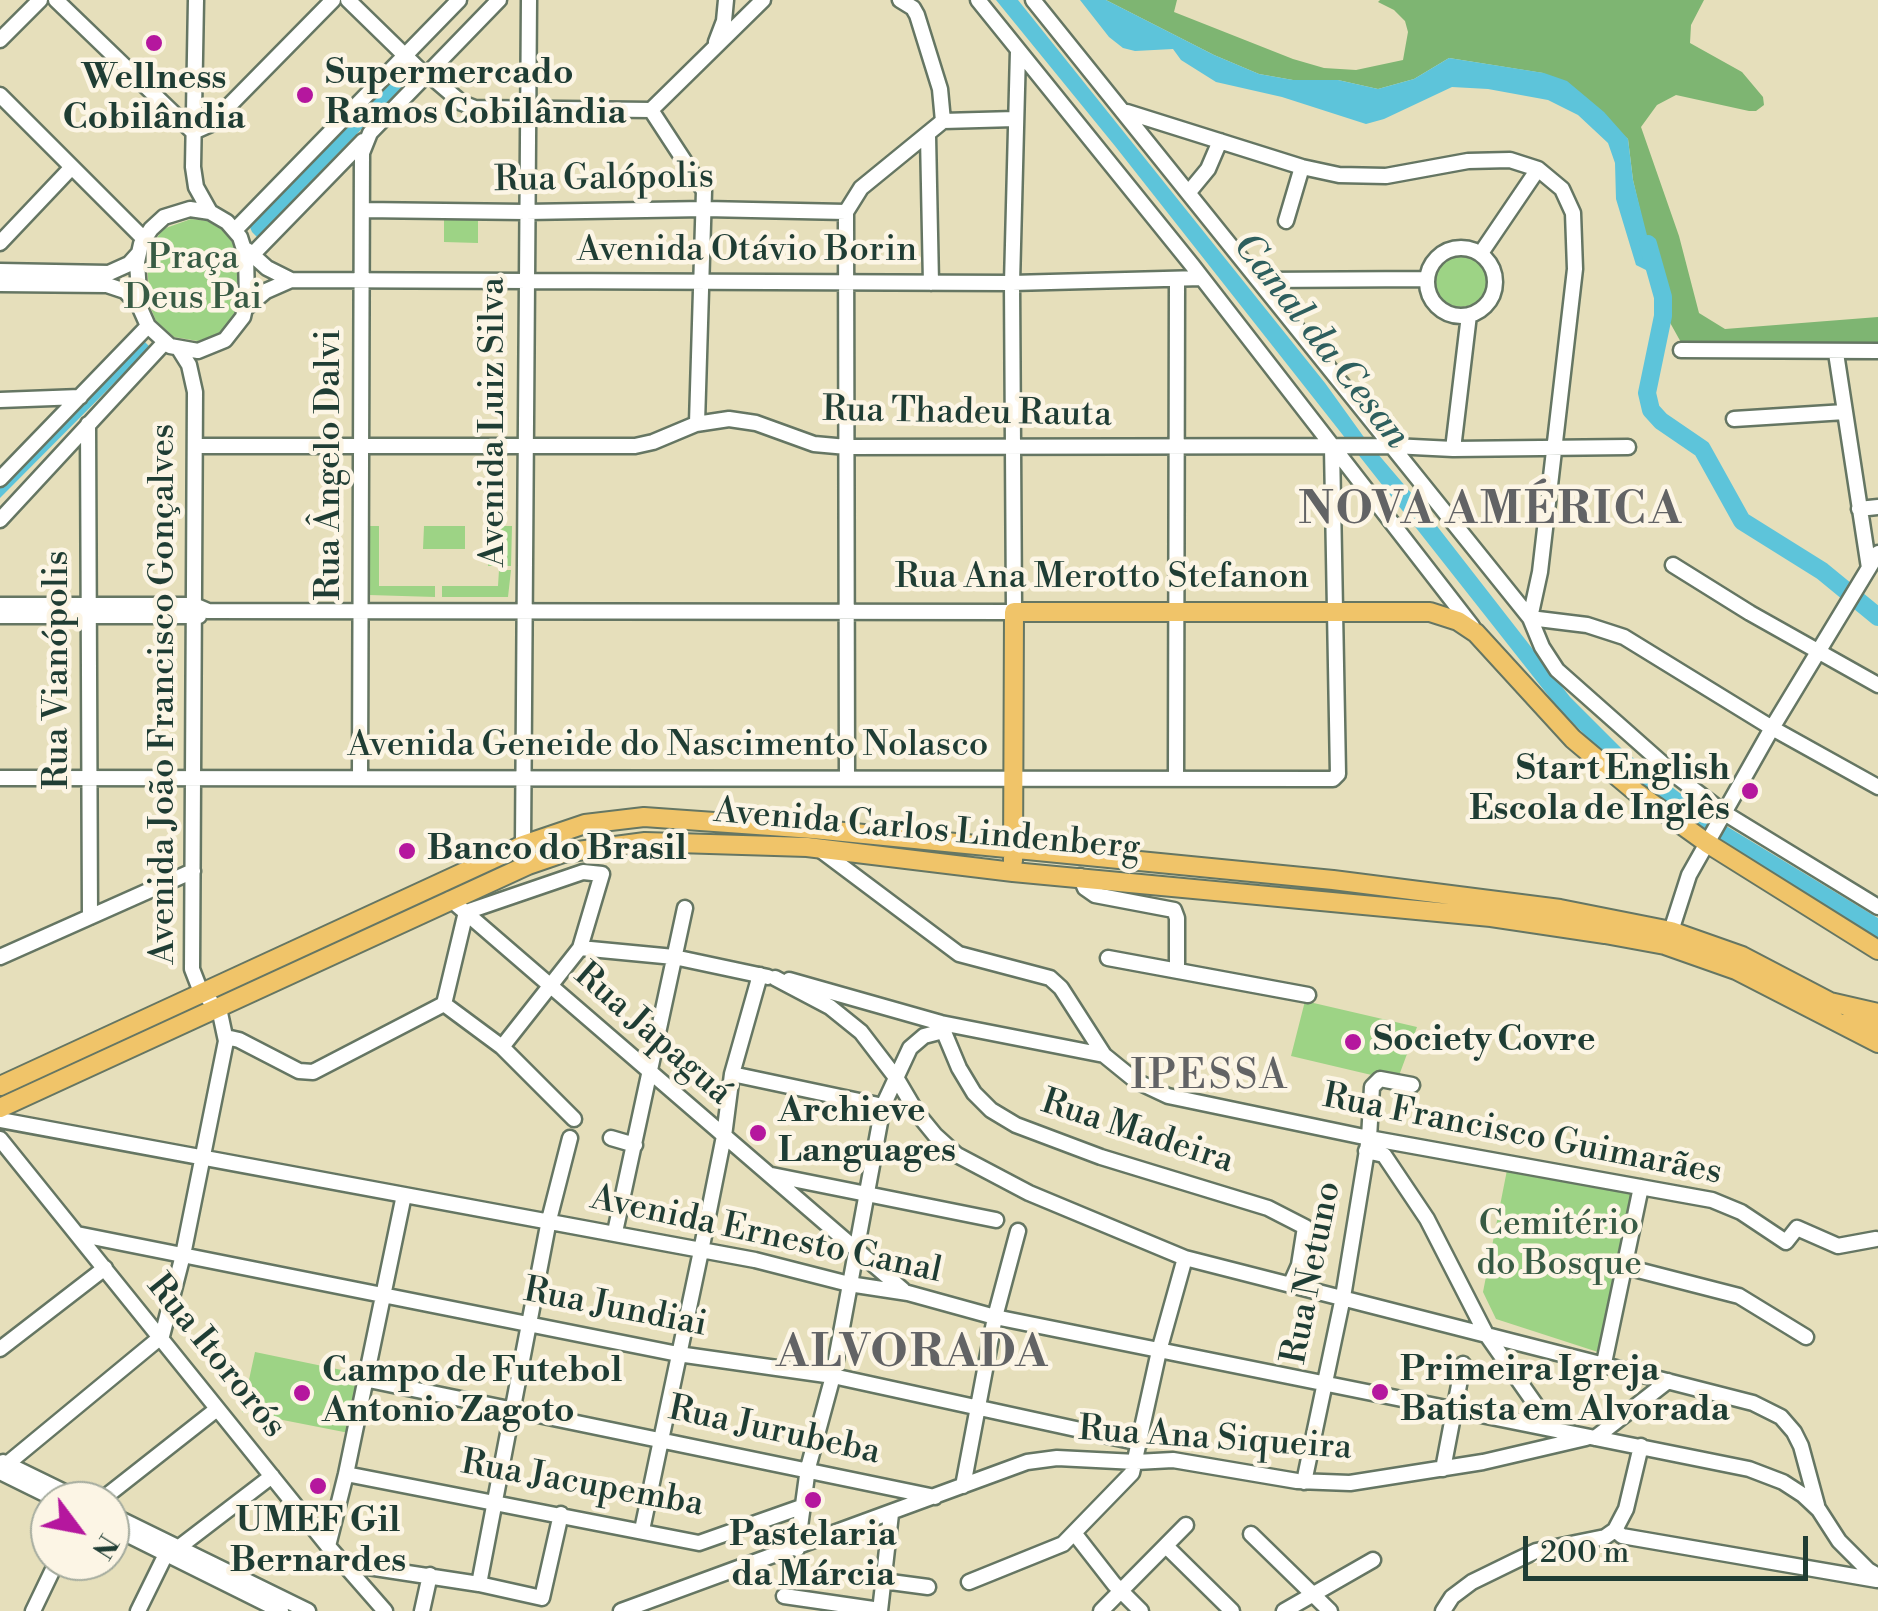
<!DOCTYPE html>
<meta charset="utf-8">
<style>
body{margin:0}
#map{position:relative;width:1878px;height:1611px;overflow:hidden;background:#e6dfbb;font-family:"Libre Bodoni",serif}
canvas{display:block}
.north{position:absolute;left:30px;top:1481px;width:100px;height:100px;box-sizing:border-box;background:#fcf5e5;border:2px solid #a4ab9e;border-radius:50%;rotate:122deg;font-size:28px;font-weight:700;line-height:40px;text-align:center;color:#1f3d34}
.north::after{content:'';display:block;margin:auto;width:35px;height:45px;background:#b5179e;clip-path:polygon(50% 0,100% 100%,50% 72%,0 100%)}
.scale{position:absolute;left:1523px;top:1536px;width:285px;height:45px;box-sizing:border-box;border:5px solid #1f3d34;border-top:0;padding-left:12px;font-size:30px;line-height:35px;white-space:nowrap;color:#1f3d34;-webkit-text-stroke:8px #fcf5e5;paint-order:stroke}
</style>
<div id="map">
<canvas width="1878" height="1611"></canvas>
<div class="north">N</div>
<div class="scale">200 m</div>
</div>
<script>
const g = document.querySelector('canvas').getContext('2d');
g.lineJoin = 'round';
function fill(path, color) { g.fillStyle = color; g.fill(path, 'evenodd'); }
const shape = rows => new Path2D(rows.map(r => 'M' + r).join(''));
function stroke(path, color, width, dash) { g.strokeStyle = color; g.lineWidth = width; g.lineCap = dash ? 'butt' : 'round'; g.setLineDash(dash || []); g.stroke(path); }
function drawText(font, color, halo, rows, align = 'center') {
  g.font = font + ' "Libre Bodoni",serif'; g.lineWidth = 9; g.setLineDash([]); g.textBaseline = 'middle'; g.strokeStyle = halo; g.fillStyle = color; for (const [text, x, y, turn = 0] of rows) {
    g.save(); g.translate(x, y); g.rotate((+turn || 0) * Math.PI / 180); g.textAlign = isNaN(turn) ? turn : align; if (halo) g.strokeText(text, 0, 0); g.fillText(text, 0, 0); g.restore();
  }
}
const green = shape([
 [191,219,207,221,221,229,232,242,237,257,238,298,235,314,220,333,198,341,174,337,156,321,150,306,147,262,150,248,163,229],
 [444,220,478,220,478,243,444,242],
 '1435 281a26 26 0 1 1 52 0a26 26 0 1 1-52 0Z',
 [369,526,379,526,379,586,435,586,435,597,369,595],
 [424,526,465,526,465,549,423,549],
 [489,526,512,526,511,566,488,566],
 [499,570,511,570,508,597,442,597,442,586,498,586],
 [1305,1001,1417,1027,1397,1081,1291,1056],
 [186,1008,190,1011,0,1099,0,1094],
 [1507,1170,1632,1193,1636,1201,1601,1353,1496,1319,1483,1292],
 [255,1352,361,1374,349,1433,242,1412]
]);
const forest = shape([
 [1106,0,1177,0,1174,12,1293,59,1324,68,1356,70,1403,60,1408,32,1405,21,1394,10,1378,2,1380,0,1704,0,1691,25,1690,43,1742,72,1763,97,1764,105,1756,111,1749,111,1676,95,1657,105,1641,127,1679,236,1699,313,1725,329,1878,317,1878,344,1683,346,1663,310,1633,180,1628,139,1543,73,1449,58,1414,79,1378,89,1338,80,1293,80,1259,74,1214,55]
]);
const water = shape([
 [996,0,1018,0,1325,383,1366,440,1412,494,1570,697,1624,751,1713,818,1878,918,1878,938,1706,832,1613,763,1558,708,1115,146],
 [1080,0,1106,0,1214,55,1259,74,1293,80,1338,80,1378,89,1414,79,1449,58,1544,73,1567,81,1604,112,1628,139,1633,180,1655,267,1650,272,1636,265,1616,199,1615,163,1608,143,1578,115,1548,100,1488,89,1452,87,1384,119,1366,124,1282,97,1216,82,1181,60,1173,49,1135,51,1123,48,1109,37],
 [401,71,409,80,257,237,252,232,249,225],
 [145,342,150,347,0,498,0,488]
]);
const river = shape([
 [1648,244,1663,297,1663,316,1647,393,1651,410,1661,421,1702,449,1742,521,1822,571,1878,617]
]);
const minor = shape([
 [56,0,193,132,211,124,333,0],
 [196,0,193,167,196,187,210,212],
 [348,0,426,76],
 [978,0,1192,265,1472,626],
 [1033,0,1530,618,1542,647,1557,670,1680,779,1726,814,1878,907],
 [0,40,40,0],
 [716,42,724,21,726,0],
 [428,74,462,103,475,108,651,110],
 [0,95,144,239],
 [651,110,704,191,697,423],
 [651,110,763,0],
 [1127,112,1302,167,1339,175,1386,176,1468,161,1510,160,1538,169,1562,189,1573,213,1575,269,1540,572,1530,618],
 [943,121,1015,119],
 [928,136,931,283],
 [1189,192,1208,169,1220,141],
 [190,209,210,212,227,222,240,237,246,256,247,299,243,317,225,340,198,351,170,346,148,326,140,308,137,262,141,244,151,229,164,217,190,209],
 [362,210,526,212,705,209,846,212],
 [1286,221,1302,167],
 [233,228,235,230,459,0],
 [0,243,72,167],
 '1427 282a34 34 0 1 1 68 0a34 34 0 1 1-68 0Z',
 [247,250,267,268,291,280],
 [1481,253,1538,169],
 [252,255,363,141],
 [0,271,109,273,129,264,138,254],
 [1261,280,1427,279],
 [0,284,107,285,125,291,140,307],
 [246,308,266,291,291,280,1012,283,1202,278],
 [1681,350,1878,351],
 [1836,353,1869,568],
 [0,400,80,397],
 [1734,419,1845,412],
 [88,424,90,917],
 [195,446,635,446,653,442,696,424,729,419,756,423,814,444,847,447,1393,446,1453,449,1628,447],
 [1453,449,1469,315],
 [0,479,148,326],
 [1859,509,1878,507],
 [0,520,165,342],
 [1673,565,1750,613,1878,685],
 [0,605,194,605,208,611,1014,612,1012,283,1018,51],
 [0,616,199,616],
 [1530,618,1587,625,1624,637,1772,728,1878,787],
 [360,776,362,153,370,133,499,0],
 [847,777,846,212,861,188,943,121,940,89,917,15,913,8,900,0],
 [0,778,1333,779,1338,774,1332,447],
 [1176,778,1177,280],
 [523,845,529,0],
 [819,849,959,954,1050,978,1061,988,1104,1055,1136,1081,1168,1096,1369,1138,1712,1200,1741,1212,1786,1242,1797,1228,1838,1246,1876,1239],
 [1080,876,1085,888,1095,895,1174,910,1177,918,1177,970],
 [450,899,903,1290],
 [1671,931,1689,875,1772,728,1878,553],
 [580,948,674,957,768,977],
 [0,957,193,871],
 [1108,958,1308,995],
 [775,978,830,1007,861,1032,897,1079,917,1113,935,1135,957,1155,1029,1193,1185,1258,1753,1403,1781,1417,1794,1432,1801,1446,1817,1505],
 [789,980,941,1023,1104,1055],
 [444,1004,466,912,583,872,602,874,580,948,502,1047],
 [444,1004,502,1047,574,1119],
 [941,1025,959,1068,974,1093,991,1110,1016,1125,1101,1157,1268,1208,1305,1227,1299,1265,1291,1283],
 [226,1037,239,1040,299,1071,313,1072,444,1004],
 [732,1074,883,1106],
 [0,1120,755,1260,849,1284,908,1293,995,1317,1749,1469,1783,1482,1803,1495,1819,1510,1839,1541,1868,1570,1878,1576],
 [611,1138,635,1145],
 [0,1139,328,1546,385,1611],
 [1366,1151,1384,1155,1427,1219,1486,1334,1552,1428],
 [772,1175,996,1220],
 [615,1232,685,908],
 [77,1234,678,1354,833,1376,1140,1443],
 [1626,1267,1739,1296,1806,1337],
 [0,1349,105,1268],
 [1604,1363,1641,1187],
 [364,1379,935,1497],
 [1595,1438,1668,1381],
 [3,1462,83,1501],
 [7,1464,162,1336,183,1255,226,1041,220,1013,199,987,192,969,195,392,189,365,179,349],
 [1443,1469,1463,1364],
 [0,1472,59,1501],
 [346,1474,699,1543,804,1506],
 [1304,1482,1343,1297,1369,1138,1372,1087,1380,1079,1412,1085],
 [963,1486,995,1317,1018,1231],
 [100,1501,217,1409],
 [110,1514,308,1611],
 [110,1526,281,1611],
 [642,1530,701,1251,724,1136,732,1074,760,975],
 [1615,1530,1622,1536,1877,1580],
 [1075,1534,1114,1584,1141,1611],
 [1251,1534,1330,1611],
 [328,1546,346,1474,404,1195],
 [1166,1546,1232,1611],
 [178,1548,272,1476],
 [797,1549,808,1468,833,1376,883,1106,910,1048,924,1036,943,1031],
 [342,1563,479,1584,542,1598,561,1514],
 [883,1581,928,1587],
 [969,1582,1063,1544,1132,1473,1159,1351,1185,1258],
 [479,1584,549,1220,570,1138],
 [784,1596,880,1610],
 [33,1611,57,1561],
 [138,1611,166,1554],
 [422,1611,430,1575],
 [621,1611,1027,1462,1057,1458,1136,1462,1173,1460,1297,1481,1350,1483,1483,1462,1586,1438],
 [880,1611,891,1514],
 [1101,1611,1186,1525],
 [1284,1611,1373,1560],
 [1443,1611,1452,1597,1472,1582,1515,1561,1536,1551,1605,1537,1615,1530,1626,1509,1641,1446]
]);
const major = shape([
 [1013,861,1014,612,1430,612,1458,621,1476,633,1573,739,1636,792,1707,843,1878,950],
 [1848,1022,1878,1027],
 [0,1086,523,845,585,824,644,817,813,829,1333,880,1560,909,1671,931,1742,956,1830,1002,1878,1013],
 [0,1108,528,865,563,853,645,842,807,847,1013,872,1491,917,1605,934,1665,945,1736,970,1878,1043]
]);
const markers = [
 [154,43,10,"#b5179e"],
 [305,95,10,"#b5179e"],
 [1750,791,10,"#b5179e"],
 [407,851,10,"#b5179e"],
 [1353,1042,10,"#b5179e"],
 [758,1133,10,"#b5179e"],
 [1380,1392,10,"#b5179e"],
 [302,1393,10,"#b5179e"],
 [318,1486,10,"#b5179e"],
 [813,1500,10,"#b5179e"]
];
const poiNames = [
 ["Supermercado",325,75],
 ["Ramos Cobilândia",325,115],
 ["Wellness",154,80,"center"],
 ["Cobilândia",154,120,"center"],
 ["Start English",1730,771,"right"],
 ["Escola de Inglês",1730,811,"right"],
 ["Banco do Brasil",427,851],
 ["Society Covre",1373,1042],
 ["Archieve",778,1113],
 ["Languages",778,1153],
 ["Primeira Igreja",1400,1372],
 ["Batista em Alvorada",1400,1412],
 ["Campo de Futebol",322,1373],
 ["Antonio Zagoto",322,1413],
 ["UMEF Gil",318,1523,"center"],
 ["Bernardes",318,1563,"center"],
 ["Pastelaria",813,1537,"center"],
 ["da Márcia",813,1577,"center"]
];
const streetNames = [
 ["Rua Galópolis",604,180,-1],
 ["Avenida Otávio Borin",747,252],
 ["Rua Thadeu Rauta",967,414,1],
 ["Avenida Luiz Silva",495,422,-90],
 ["Rua Ângelo Dalvi",331,465,-90],
 ["Rua Ana Merotto Stefanon",1102,579],
 ["Rua Vianópolis",59,670,-90],
 ["Avenida João Francisco Gonçalves",165,694,-90],
 ["Avenida Geneide do Nascimento Nolasco",668,747],
 ["Avenida Carlos Lindenberg",927,831,5],
 ["Rua Japaguá",652,1035,41],
 ["Rua Madeira",1137,1133,18],
 ["Rua Francisco Guimarães",1522,1136,11],
 ["Avenida Ernesto Canal",766,1236,12],
 ["Rua Netuno",1313,1273,-79],
 ["Rua Jundiai",615,1309,11],
 ["Rua Itororós",215,1357,51],
 ["Rua Jurubeba",774,1432,12],
 ["Rua Ana Siqueira",1215,1440,4],
 ["Rua Jacupemba",582,1485,10]
];
const parkNames = [
 ["Praça",193,260],
 ["Deus Pai",193,300],
 ["Cemitério",1559,1226],
 ["do Bosque",1559,1266]
];
const waterNames = [
 ["Canal da Cesan",1320,342,52]
];
const quarterNames = [
 ["IPESSA",1210,1078]
];
const districtNames = [
 ["NOVA AMÉRICA",1491,512],
 ["ALVORADA",913,1355]
];
fill(green, '#9dd385');
fill(forest, '#7eb572');
fill(water, '#5dc4da');
stroke(river, '#5dc4da', 18);
stroke(minor, '#657663', 19);
stroke(major, '#657663', 22);
stroke(minor, '#fff', 14);
stroke(major, '#f0c469', 18);
for (const [x, y, r, color] of markers) { const dot = new Path2D(); dot.arc(x, y, r, 0, 2 * Math.PI); g.fillStyle = color; g.fill(dot); stroke(dot, '#fcf5e5', 4); }
drawText('bold 35px', '#1f3d34', '#fcf5e5', poiNames, 'left');
drawText('35px', '#1f3d34', '#fcf5e5', streetNames);
drawText('35px', '#385b44', '#fcf5e5', parkNames);
drawText('italic 38px', '#2e5f5e', '#fcf5e5', waterNames);
g.letterSpacing = '2.5px';
drawText('40px', '#626365', '#fcf5e5', quarterNames);
g.letterSpacing = '0px';
g.letterSpacing = '2.5px';
drawText('bold 45px', '#626365', '#fcf5e5', districtNames);
g.letterSpacing = '0px';
</script>
